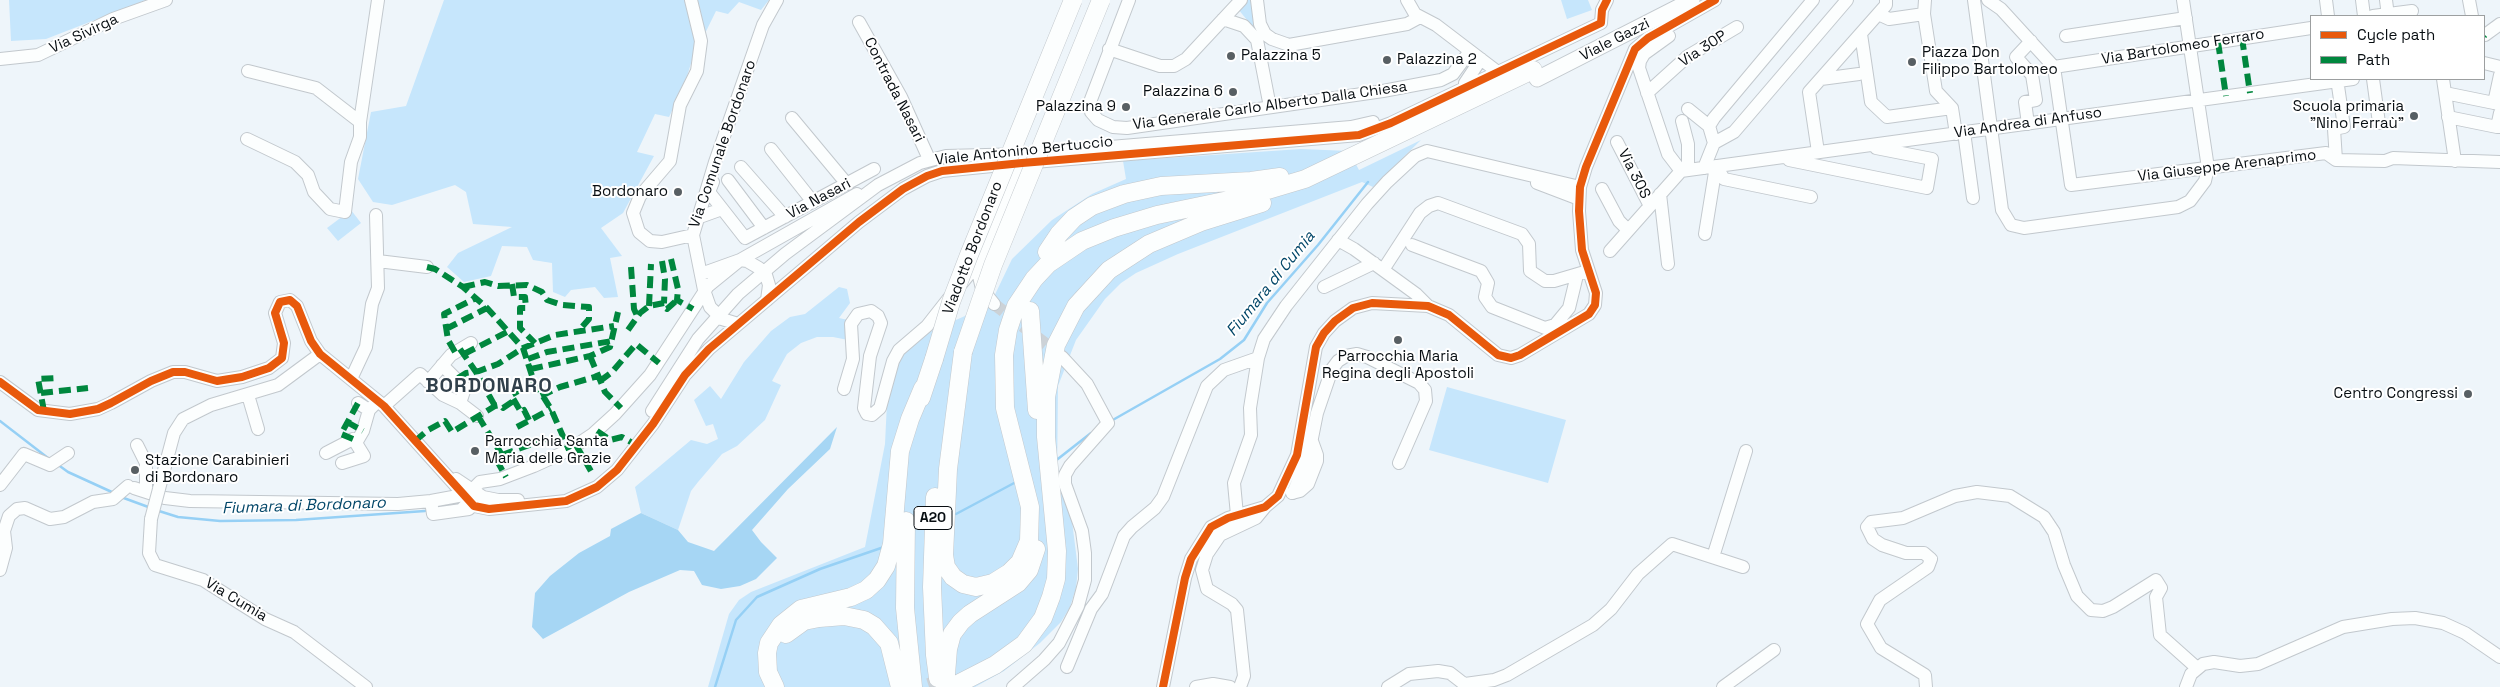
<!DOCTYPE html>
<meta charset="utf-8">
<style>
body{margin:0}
#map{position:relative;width:2500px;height:687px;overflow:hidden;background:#eef5fa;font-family:"Space Grotesk",sans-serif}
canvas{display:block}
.legend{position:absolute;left:2310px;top:15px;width:175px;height:65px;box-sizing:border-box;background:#fff;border:1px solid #9c9fa0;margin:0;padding:6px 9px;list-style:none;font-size:15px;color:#080e12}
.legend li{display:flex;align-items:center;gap:10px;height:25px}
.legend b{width:25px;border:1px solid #9c9fa0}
</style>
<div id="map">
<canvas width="2500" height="687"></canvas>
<ul class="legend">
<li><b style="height:6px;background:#e8590c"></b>Cycle path</li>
<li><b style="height:6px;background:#00873e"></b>Path</li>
</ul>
</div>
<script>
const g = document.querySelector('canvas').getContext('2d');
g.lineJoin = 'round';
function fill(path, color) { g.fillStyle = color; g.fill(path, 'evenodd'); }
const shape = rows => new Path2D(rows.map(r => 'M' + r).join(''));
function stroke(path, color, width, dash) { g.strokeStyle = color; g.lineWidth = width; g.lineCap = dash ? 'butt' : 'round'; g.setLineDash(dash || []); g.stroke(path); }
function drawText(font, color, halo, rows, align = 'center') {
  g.font = font + ' "Space Grotesk",sans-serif'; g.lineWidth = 4; g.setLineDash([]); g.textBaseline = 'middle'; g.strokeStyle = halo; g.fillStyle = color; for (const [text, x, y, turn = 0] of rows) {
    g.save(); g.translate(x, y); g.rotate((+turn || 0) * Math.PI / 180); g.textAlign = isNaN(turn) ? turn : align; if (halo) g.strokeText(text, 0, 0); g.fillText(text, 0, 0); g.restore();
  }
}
const green = shape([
 [9,0,146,0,46,39,11,41],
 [444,0,769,0,761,10,739,2,728,14,716,11,692,60,684,86,669,117,655,114,637,152,654,156,623,213,601,228,622,256,610,258,618,297,604,298,595,287,571,290,565,297,553,292,552,263,533,260,527,247,502,246,491,276,464,282,447,267,458,253,512,227,473,224,466,192,455,185,392,205,373,202,358,179,371,112,406,106],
 [1247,0,1251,0,1260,36,1238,9],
 [1561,0,1588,0,1592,10,1567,19],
 [1421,140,1373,187,1362,182,1178,254,1136,273,1121,283,1105,299,1076,340,1058,386,1057,481,1072,521,1078,569,1076,588,1070,607,1061,622,1040,643,1004,671,975,687,708,687,729,614,739,600,751,592,865,547,885,444,887,402,902,350,933,330,990,305,1012,259,1052,220,1092,194,1126,179,1123,161,1301,149,1349,151,1359,170],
 [351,210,361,223,338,241,327,228],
 [839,287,847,289,850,303,839,318,848,320,848,340,833,337,817,337,801,343,787,354,772,381,781,385,765,420,737,446,722,454,698,482,691,491,678,530,641,513,635,487,691,440,707,444,718,439,713,424,706,426,694,400,710,386,721,399,744,362,771,331,790,317,805,314],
 [1447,387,1566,420,1548,483,1429,450]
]);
const forest = shape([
 [837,427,830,449,788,489,752,530,761,542,777,558,756,579,740,586,721,589,702,585,694,571,680,570,629,592,543,639,532,627,535,593,550,576,579,553,610,536,611,529,641,513,678,530,688,542,714,551]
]);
const stream = shape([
 [0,421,48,458],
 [1111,421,1220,359,1244,340,1267,303,1318,245,1368,182],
 [1054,462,1091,433],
 [57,464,68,472,114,493],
 [121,497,151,508],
 [159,511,178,517,220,521,296,520,425,511],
 [956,514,1016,482],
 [715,687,736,620,757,597,820,569,884,547]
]);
const minorTunnel = shape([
 [994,304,1060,355]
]);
const highwayTunnel = shape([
 [929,687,954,679]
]);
const minor = shape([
 [691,0,701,41,697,71,680,105,670,161,640,196,633,213,639,232,650,241,662,242,693,235],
 [1129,0,1090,102,1091,112,1098,120,1113,127,1127,128,1383,91,1441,80,1453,74,1470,51],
 [1257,0,1260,24,1265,34,1272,39,1289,45,1407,24,1420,17],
 [1407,0,1415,14,1436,25,1499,73],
 [1925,0,1924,14,1936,91,1952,108],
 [1974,0,2002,210,2011,225,2024,228,2178,207,2190,201,2205,181,2208,168,2183,0],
 [1988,0,2001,9,2054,67,2071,185,2326,153,2336,160,2385,161,2393,158,2500,162],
 [2326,0,2328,16],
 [2362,0,2364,16],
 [2386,0,2388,16],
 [2469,0,2472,16],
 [1878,14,1889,19,1924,14],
 [2373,16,2412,11],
 [1223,19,1244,26,1257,40,1270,107],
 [859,22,901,97,929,159],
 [1861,34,1871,102,1887,117,1952,108],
 [2485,35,2500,24],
 [1669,36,1644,54,1640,61,1639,68,1668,154,1681,171],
 [2066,36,2186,18],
 [1109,49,1160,66,1174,66,1186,59,1241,0],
 [0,59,38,55,113,19,166,0],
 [2484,63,2500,67],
 [2054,67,2311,28],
 [248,71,316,88,360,122],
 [2500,75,2494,103,2500,104],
 [1821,79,1859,74],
 [2373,79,2379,123],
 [2443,79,2455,161],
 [1465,83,1481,59],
 [1647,93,1688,56,1737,27],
 [2445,93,2494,103],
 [1952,108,1956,134],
 [1688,109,1709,126],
 [2500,113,2497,127,2500,127],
 [2448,117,2497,127],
 [792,118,847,184],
 [1682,121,1688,144,1688,170],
 [2028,124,2025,102,2036,100,2032,75,2016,57,2031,41],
 [1964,132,1973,198],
 [247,139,295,162,308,175,314,192,330,209,345,212,351,162,360,137,360,122,378,0],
 [1617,142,1650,206],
 [1714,143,1734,132,1847,0],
 [771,149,813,202],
 [1818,152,1809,92,1886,5,1886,0],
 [1789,160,1927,188,1932,159,1876,148],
 [2336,160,2334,129,2344,127,2337,79],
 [1716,166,1724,179,1811,197],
 [741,167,785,217],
 [1704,168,1714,143,1709,126,1714,118,1813,0],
 [728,180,764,228],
 [713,182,709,192,745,238,874,169],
 [1537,183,1579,199],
 [1602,189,1619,221,1628,230],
 [1660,194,1668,264],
 [697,218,722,209],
 [1705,234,1716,166],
 [1338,240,1354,249,1383,270,1416,294,1428,306],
 [1412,245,1481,271,1488,283,1485,297,1492,307,1545,328,1555,325,1569,308,1577,275],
 [1610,251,1681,171,2353,79],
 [378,261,427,267],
 [1383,270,1420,213,1429,206,1438,203,1522,234,1529,244,1530,271,1545,281,1554,281,1588,271],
 [701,274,740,260,747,261,759,268,766,275,769,285,767,300],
 [962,283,984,256],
 [1324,287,1374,263],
 [994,304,982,289,978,272,1024,158],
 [738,324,722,319,710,307,704,290,693,235,715,162,763,25,777,0],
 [442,365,465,388,460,403],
 [351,379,366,347,372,304,378,288,376,215],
 [0,382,38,410,70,414,98,409,111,403,151,381,173,372,185,372,217,381,242,377,269,368,282,358,284,343,275,313,280,302,290,300,297,306,311,341,320,354,384,406,474,506,489,509,566,501,597,487,617,470,653,424,685,375,709,349,859,222,903,189,927,176,942,171,1022,163,1359,135,1391,123,1601,23,1602,10,1607,0],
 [428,382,451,355,471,343],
 [844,389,853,359,851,324,858,314,871,311,878,316,881,323,870,356,864,408,867,414,872,415,880,408,893,361,899,350,927,326,949,298],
 [248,395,258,429],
 [358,403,369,410],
 [384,406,420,374,443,395,460,403,477,416],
 [652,411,698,339,738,294,785,254,878,185,920,163,946,156,1026,154,1351,127,1373,122],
 [137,445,146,463,146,492],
 [326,453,353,439,356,443,363,431,369,410,378,401],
 [342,463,364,456,356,443],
 [456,479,483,497,498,500,518,500],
 [0,485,24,454,50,465,68,453],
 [134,488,165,498,190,501,398,504,431,501,469,494],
 [159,489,174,433,183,419,211,405,278,385,320,354],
 [1292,493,1300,491,1308,484,1317,461,1317,455,1312,441],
 [1293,493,1308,458,1317,413,1332,369,1338,361,1346,356,1357,354,1367,357,1419,383,1425,390,1426,401,1399,463],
 [431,501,433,514,469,509],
 [461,510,469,502,474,488,480,482,500,479,534,466,569,450,593,434,615,414,650,375,708,286,740,260,857,194],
 [1237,515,1234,483,1251,435,1250,408,1258,358,1264,339,1286,306,1367,204,1387,182,1415,156,1427,151,1580,187],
 [151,519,149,553,155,565,203,580,265,619,294,632,366,687],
 [1713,557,1746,451],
 [0,570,6,548,4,531,9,516,17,509,25,508,50,519,64,517,93,502,113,499,128,486],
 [1067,667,1091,609,1102,594,1124,536,1132,527,1155,508,1163,497,1207,386,1224,370,1258,358],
 [1465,684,1494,680,1507,675,1593,625,1611,609,1638,574,1672,544,1743,567],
 [1013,687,1044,660,1059,643,1078,606,1085,580,1085,553,1082,531,1065,484,1065,475,1070,466,1108,423,1087,384,1062,357],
 [1163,687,1185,578,1191,559,1211,527,1228,518,1265,507,1278,496,1297,455,1316,347,1324,333,1335,321,1353,308,1372,303,1428,306,1449,315,1498,355,1511,358,1520,355,1589,314,1595,305,1596,293,1582,250,1579,211,1580,187,1586,167,1635,49,1648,38,1715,0],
 [1196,687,1213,684,1230,687],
 [1240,687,1244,676,1237,610,1232,604,1207,589,1202,570,1207,554,1220,535,1256,518,1265,507],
 [1388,687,1409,674,1438,671,1450,673,1468,687],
 [1723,687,1774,650],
 [1926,687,1925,675,1881,648,1867,624,1880,600,1928,567,1931,559,1924,553,1906,553,1882,545,1873,539,1867,527,1871,522,1903,518,1955,496,1977,492,2010,496,2044,517,2054,532,2064,565,2077,596,2091,610,2103,611,2113,607,2156,580,2161,588,2156,597,2160,635,2197,668],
 [2186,687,2191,674,2203,664,2214,662,2240,666,2258,664,2343,627,2392,619,2415,618,2443,623,2465,633,2500,657]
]);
const major = shape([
 [1537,79,1692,0]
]);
const highway = shape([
 [1047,252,1059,234,1074,218,1092,206,1124,194,1161,186,1251,181,1280,177],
 [1030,311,1037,410],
 [963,352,948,469,944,555,946,567,953,577,963,584,976,587,993,583,1009,573,1020,562,1029,541,1030,507,1005,408,1004,355,1008,330,1016,306,1034,279,1048,264,1082,241,1114,228,1157,215,1248,196,1305,179,1533,70],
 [921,398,934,359],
 [935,497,932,587,935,655,938,678],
 [906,521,905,608,913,687],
 [786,634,804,621,819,618,844,616,864,620,874,626,889,643,900,687],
 [954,686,995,665,1024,644,1043,618,1051,597,1056,579,1057,551,1046,437,1046,397,1056,345,1076,306,1109,270,1149,244,1201,222,1262,203],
 [775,687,768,672,767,653,769,643,781,625,801,609,851,597,866,590,877,580,886,566,892,544,900,451,910,419,923,388],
 [945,687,948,649,952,634,961,622,970,614,1018,583,1029,570,1036,549]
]);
const minorBridge = shape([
 [151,519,159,489]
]);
const highwayBridge = shape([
 [963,352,993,265,1101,0],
 [934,359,951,302,969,255,1073,0]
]);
const quiet = shape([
 [2484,36,2485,35],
 [2242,38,2250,93],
 [2218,42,2226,96],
 [671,259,678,289,677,300,693,309],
 [662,261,665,279,664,303],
 [427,267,435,269,463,287,487,308,523,348,534,382,551,409,569,450],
 [631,267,634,309,638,318],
 [512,284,514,297,525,297,526,308,520,308,520,328,535,343],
 [463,287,485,282,498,286,527,285,542,292,547,300,562,305,589,307,589,319,581,328,582,332],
 [649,306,651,264],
 [446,329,487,308],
 [628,330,640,313,649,306,664,303,664,307,667,309,677,300],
 [460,349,476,372,495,406],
 [455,352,448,340,444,314,476,298],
 [464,354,509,331],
 [590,356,605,392,621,408],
 [528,359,547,352,612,341],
 [531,369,590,356,610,347,618,312],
 [458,378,466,373,479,371,498,364,523,348,555,335,614,326],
 [600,381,612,372,636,344,659,363],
 [41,393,88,388],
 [541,396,560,387,598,376],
 [44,411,38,379,56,378],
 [478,416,502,455,496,459,506,477],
 [529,420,524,410,521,412,511,395,534,382],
 [347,422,363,431],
 [517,427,551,409],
 [597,431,610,440,622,437,631,442],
 [353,439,341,434,358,403],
 [415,441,428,430,445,421,452,432,495,406,500,405,503,408,515,400],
 [576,445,592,473],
 [502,455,551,437]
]);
const cycleway = shape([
 [0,382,38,410,70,414,98,409,111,403,151,381,173,372,185,372,217,381,242,377,269,368,282,358,284,343,275,313,280,302,290,300,297,306,311,341,320,354,384,406,474,506,489,509,566,501,597,487,617,470,653,424,685,375,709,349,859,222,903,189,927,176,942,171,1022,163,1359,135,1391,123,1601,23,1602,10,1607,0],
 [1163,687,1185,578,1191,559,1211,527,1228,518,1265,507,1278,496,1297,455,1316,347,1324,333,1335,321,1353,308,1372,303,1428,306,1449,315,1498,355,1511,358,1520,355,1589,314,1595,305,1596,293,1582,250,1579,211,1580,187,1586,167,1635,49,1648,38,1715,0]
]);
const markers = [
 [1231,56,5,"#585f63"],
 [1387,60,5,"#585f63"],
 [1912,62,5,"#585f63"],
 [1233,92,5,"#585f63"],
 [1126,107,5,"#585f63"],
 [2414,116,5,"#585f63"],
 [678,192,5,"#585f63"],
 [1398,340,5,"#585f63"],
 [2468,394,5,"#585f63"],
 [475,451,5,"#585f63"],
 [135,470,5,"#585f63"]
];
const shields = [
 [933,518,38]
];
const shieldNames = [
 ["A20",933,518]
];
const streetNames = [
 ["Via Sivirga",84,34,-25],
 ["Viale Gazzi",1615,40,-27],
 ["Via Bartolomeo Ferraro",2183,47,-9],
 ["Via 30P",1703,49,-33],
 ["Contrada Nasari",894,90,63],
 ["Via Generale Carlo Alberto Dalla Chiesa",1270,106,-8],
 ["Via Andrea di Anfuso",2028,123,-8],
 ["Via Comunale Bordonaro",723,144,-71],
 ["Viale Antonino Bertuccio",1024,151,-6],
 ["Via Giuseppe Arenaprimo",2227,166,-7],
 ["Via 30S",1634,174,63],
 ["Via Nasari",819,199,-28],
 ["Viadotto Bordonaro",973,248,-69],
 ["Via Cumia",236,600,31]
];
const poiNames = [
 ["Piazza Don",1922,53],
 ["Filippo Bartolomeo",1922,70],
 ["Palazzina 5",1241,56],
 ["Palazzina 2",1397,60],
 ["Palazzina 6",1223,92,"right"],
 ["Palazzina 9",1116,107,"right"],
 ["Scuola primaria",2404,107,"right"],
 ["\"Nino Ferraù\"",2404,124,"right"],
 ["Bordonaro",668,192,"right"],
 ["Parrocchia Maria",1398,357,"center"],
 ["Regina degli Apostoli",1398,374,"center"],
 ["Centro Congressi",2458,394,"right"],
 ["Parrocchia Santa",485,442],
 ["Maria delle Grazie",485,459],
 ["Stazione Carabinieri",145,461],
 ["di Bordonaro",145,478]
];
const waterNames = [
 ["Fiumara di Cumia",1271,284,-51],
 ["Fiumara di Bordonaro",304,506,-2]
];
const districtNames = [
 ["BORDONARO",489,387]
];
fill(green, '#c6e6fc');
fill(forest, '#a6d6f4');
stroke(stream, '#96d0f5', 2.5);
stroke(minorTunnel, '#ccd2d7', 12, [12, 6]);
stroke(highwayTunnel, '#ccd2d7', 18, [18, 9]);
stroke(minor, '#c2c8cd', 14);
stroke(major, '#c2c8cd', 17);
stroke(highway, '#c2c8cd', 19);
stroke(minor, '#fcfefe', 12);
stroke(major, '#fcfefe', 15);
stroke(highway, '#fcfefe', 18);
stroke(minorBridge, '#c2c8cd', 14, []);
stroke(highwayBridge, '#c2c8cd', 19, []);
stroke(minorBridge, '#fcfefe', 12);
stroke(highwayBridge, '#fcfefe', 18);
stroke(quiet, '#00873e', 6, [12, 6]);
stroke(cycleway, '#e8590c', 8);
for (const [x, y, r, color] of markers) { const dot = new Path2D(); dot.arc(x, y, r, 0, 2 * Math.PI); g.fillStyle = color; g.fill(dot); stroke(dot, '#fff', 2); }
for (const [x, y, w] of shields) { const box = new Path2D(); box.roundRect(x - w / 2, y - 11.5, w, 23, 4); g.fillStyle = '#fff'; g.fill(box); stroke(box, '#080e12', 1); }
drawText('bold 14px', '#080e12', null, shieldNames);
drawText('15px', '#080e12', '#fff', streetNames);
drawText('15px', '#080e12', '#fff', poiNames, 'left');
drawText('italic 16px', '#034769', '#fff', waterNames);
g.letterSpacing = '1px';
drawText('bold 20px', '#31404b', '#fff', districtNames);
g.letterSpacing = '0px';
</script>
